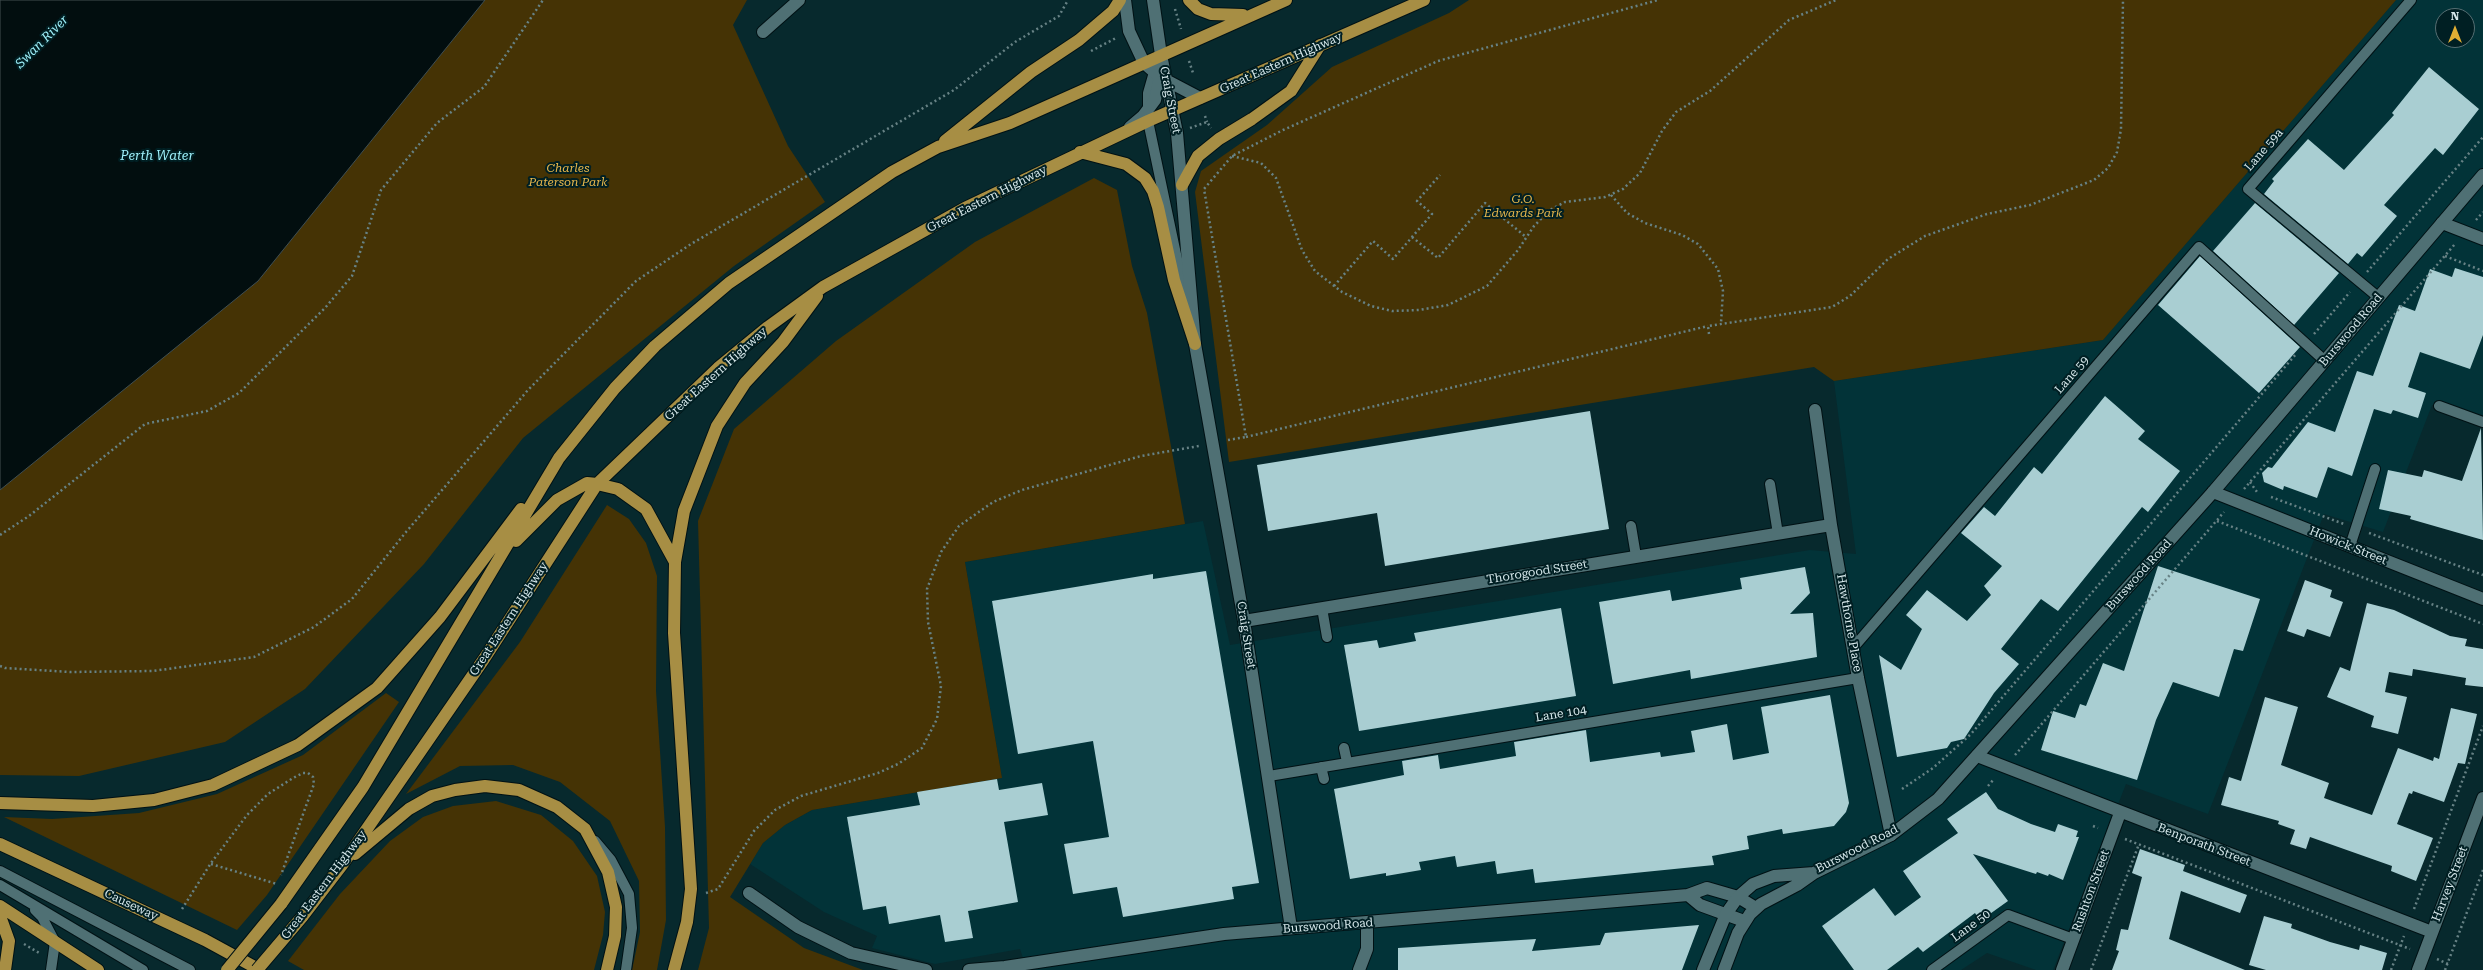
<!DOCTYPE html>
<style>
body{margin:0}
#map{position:relative;width:2483px;height:970px;overflow:hidden;background:#07292d;font-family:"Roboto Serif",serif}
canvas{display:block}
.north{position:absolute;left:2435px;top:8px;width:40px;height:40px;box-sizing:border-box;background:#001f23;border:1px solid #566f73;border-radius:50%;rotate:0deg;font-size:11px;font-weight:700;line-height:16px;text-align:center;color:#d6e8eb}
.north::after{content:'';display:block;margin:auto;width:14px;height:18px;background:#e1af34;clip-path:polygon(50% 0,100% 100%,50% 72%,0 100%)}
</style>
<div id="map">
<canvas width="2483" height="970"></canvas>
<div class="north">N</div>
</div>
<script>
const g = document.querySelector('canvas').getContext('2d');
g.lineJoin = 'round';
function fill(path, color) { g.fillStyle = color; g.fill(path, 'evenodd'); }
const shape = rows => new Path2D(rows.map(r => 'M' + r).join(''));
function stroke(path, color, width, dash) { g.strokeStyle = color; g.lineWidth = width; g.lineCap = dash ? 'butt' : 'round'; g.setLineDash(dash || []); g.stroke(path); }
function drawText(font, color, halo, rows, align = 'center') {
  g.font = font + ' "Roboto Serif",serif'; g.lineWidth = 4; g.setLineDash([]); g.textBaseline = 'middle'; g.strokeStyle = halo; g.fillStyle = color; for (const [text, x, y, turn = 0] of rows) {
    g.save(); g.translate(x, y); g.rotate((+turn || 0) * Math.PI / 180); g.textAlign = isNaN(turn) ? turn : align; if (halo) g.strokeText(text, 0, 0); g.fillText(text, 0, 0); g.restore();
  }
}
const built = shape([
 [2396,0,2483,0,2483,423,2432,405,2383,532,2324,514,2208,814,2126,784,2053,970,2036,970,1987,953,1961,970,1027,970,1020,949,935,964,872,948,877,936,824,912,750,864,763,843,785,825,812,810,1002,778,965,562,1203,521,1230,645,1810,550,1856,554,1834,381,2103,340],
 [2443,16,2467,16,2467,40,2443,40]
]);
const green = shape([
 [485,0,747,0,733,25,788,146,825,202,734,266,523,438,424,564,305,689,225,742,79,776,0,775,0,490,258,281],
 [1469,0,2396,0,2103,340,1834,381,1814,367,1229,462,1195,192,1201,171,1267,125,1332,67,1449,13],
 [1094,178,1117,190,1132,266,1147,313,1185,524,965,562,1002,778,812,810,785,825,763,843,730,897,804,948,863,970,698,970,709,928,698,521,734,429,836,341,975,242],
 [607,505,629,519,646,543,657,576,656,691,665,827,666,920,657,970,632,970,640,932,639,881,610,821,560,782,513,765,460,766,406,794,520,642],
 [386,693,399,702,267,895,237,930,4,817,52,819,139,813,217,794,303,755],
 [496,801,541,815,573,841,597,876,605,912,603,935,594,970,304,970,288,961,340,894,390,841,423,817,453,806]
]);
const water = shape([
 [0,0,485,0,258,281,0,490,0,0]
]);
const building = shape([
 [2429,67,2479,109,2443,155,2435,148,2384,205,2397,216,2362,257,2357,253,2348,264,2264,194,2274,181,2272,179,2308,139,2344,170,2394,115,2392,113],
 [2255,203,2339,273,2294,325,2213,251],
 [2200,256,2300,347,2259,393,2158,305],
 [2455,268,2483,277,2483,335,2470,369,2420,352,2408,387,2426,393,2418,418,2393,410,2391,414,2374,409,2352,476,2328,467,2317,498,2284,486,2283,490,2264,482,2262,473,2268,467,2272,468,2308,422,2335,432,2357,371,2373,376,2399,305,2415,311,2430,269,2452,277],
 [2105,396,2145,431,2138,439,2180,471,2148,512,2142,507,2058,611,2041,599,2001,649,2019,664,1994,693,1964,739,1951,742,1947,748,1897,757,1879,655,1901,670,1922,629,1906,615,1927,590,1967,621,1991,595,1984,586,2002,566,1961,533,1984,507,1995,516,2034,467,2042,474],
 [1590,411,1609,529,1385,566,1377,513,1268,531,1257,465],
 [2481,428,2483,540,2410,519,2411,516,2379,509,2388,470,2422,477,2424,470,2462,481],
 [2158,566,2260,599,2243,651,2234,649,2219,697,2173,682,2156,720,2137,780,2041,750,2053,711,2075,718,2080,704,2086,706,2103,663,2124,671],
 [1805,567,1810,593,1790,614,1813,613,1817,657,1691,679,1690,670,1613,684,1599,602,1670,590,1672,601,1742,589,1740,578],
 [1206,571,1259,883,1232,887,1234,899,1123,917,1117,887,1073,894,1064,844,1109,837,1093,741,1018,754,992,601,1153,574,1153,579],
 [2305,580,2332,590,2330,597,2343,602,2330,637,2307,629,2304,637,2287,631],
 [2367,603,2394,610,2450,636,2467,639,2465,646,2483,649,2483,687,2465,685,2466,678,2413,669,2412,676,2389,672,2385,692,2407,697,2398,734,2371,727,2374,716,2327,697,2340,667,2350,671],
 [1561,608,1576,696,1359,731,1344,645,1377,640,1379,648,1416,641,1414,633],
 [1830,695,1849,803,1846,812,1834,826,1783,834,1782,829,1747,836,1749,849,1712,856,1714,865,1535,883,1533,869,1497,874,1495,861,1457,867,1455,856,1419,862,1421,870,1386,876,1386,873,1350,879,1334,789,1404,775,1402,761,1438,755,1440,769,1516,756,1514,742,1586,730,1590,762,1660,752,1661,757,1695,752,1691,731,1727,724,1733,760,1769,753,1761,707],
 [2265,697,2298,707,2281,765,2329,783,2324,798,2372,815,2398,748,2433,761,2434,757,2439,759,2451,708,2477,714,2465,764,2458,763,2444,802,2413,791,2412,794,2409,793,2397,824,2433,838,2416,881,2391,871,2392,866,2310,837,2306,849,2290,844,2295,830,2278,824,2279,821,2221,805,2229,777,2241,781],
 [997,779,999,790,1042,783,1048,815,1004,822,1018,902,968,911,973,938,945,942,940,915,889,924,886,906,863,910,847,817,920,805,917,792],
 [1986,792,1998,809,2031,824,2055,832,2058,824,2078,831,2076,837,2079,837,2063,880,2049,874,2048,876,2037,872,2036,874,1973,854,2008,901,1980,921,1975,913,1923,952,1918,947,1887,970,1854,970,1822,926,1874,888,1895,916,1921,897,1903,871,1958,833,1947,819],
 [2140,849,2185,865,2183,871,2247,895,2240,913,2181,891,2169,939,2245,970,2112,970,2119,951,2116,950,2121,929,2128,930,2142,877,2132,873],
 [2264,916,2292,924,2291,928,2330,942,2359,950,2360,945,2387,953,2382,970,2266,970,2249,965],
 [1699,925,1682,970,1398,970,1398,948,1536,939,1532,951,1600,945,1605,933]
]);
const path = shape([
 [1175,9,1181,29],
 [1091,51,1116,38],
 [1189,61,1193,73],
 [1205,116,1207,122],
 [1190,128,1207,122,1211,128],
 [1232,156,1261,163,1276,178,1302,250,1315,271,1342,292,1371,306,1392,311,1419,310,1448,305,1487,286,1518,250,1534,226,1550,210,1565,202,1605,197,1623,189,1640,173,1662,131,1676,112,1710,91,1789,20,1836,0],
 [1611,195,1627,213,1645,223,1682,235,1698,244,1718,269,1723,291,1721,323],
 [2476,220,2483,212],
 [1412,237,1438,258,1485,203,1526,237],
 [2445,256,2483,271],
 [2367,272,2483,137],
 [1334,286,1373,241,1393,259,1432,214,1417,201,1440,175],
 [1709,334,1708,326,1832,307,1850,296,1888,259,1925,236,1987,214,2030,205,2094,180,2108,168,2117,152,2121,129,2123,0],
 [2314,334,2350,292],
 [1246,437,1708,326],
 [1228,440,1246,437,1204,189,1232,156,1283,130,1438,61,1658,0],
 [2250,482,2257,492],
 [2244,489,2455,244],
 [2271,497,2344,524],
 [2217,521,2483,624],
 [2369,533,2483,575],
 [0,535,29,516,145,424,207,411,239,393,325,308,352,276,381,190,437,123,484,87,543,0],
 [0,666,5,668,70,672,153,671,254,657,314,627,352,599,406,532,528,390,636,281,691,244,954,90,1015,42,1059,16,1068,0],
 [2015,755,2224,512],
 [1988,786,1994,779],
 [1902,789,1933,768,1971,734,2296,354],
 [2093,826,2098,828],
 [2125,839,2410,949],
 [211,864,277,884],
 [706,893,718,889,754,831,775,810,801,796,878,773,898,764,922,748,937,719,941,686,928,622,927,589,941,552,959,526,993,502,1022,490,1141,456,1199,446],
 [182,909,211,863,247,815,268,794,293,778,303,773,308,773,313,777,314,784,281,875],
 [2414,909,2483,726],
 [24,944,41,954],
 [2437,959,2448,964],
 [2091,970,2139,844],
 [2391,970,2404,936],
 [2445,970,2483,870]
]);
const service = shape([
 [1156,65,1148,93,1148,121,1185,297],
 [2378,297,2248,189,2411,0],
 [2439,406,2483,422],
 [1770,484,1778,534],
 [1631,526,1636,556],
 [2350,546,2375,469],
 [1322,608,1327,637],
 [1853,648,2199,247,2325,361],
 [1344,748,1347,762],
 [1321,767,1324,779],
 [1269,776,1858,678],
 [595,841,611,860,629,894,632,928,626,970],
 [0,871,190,970],
 [0,885,143,970],
 [35,910,42,917,55,942,51,970],
 [1932,970,2008,915,2073,939]
]);
const minor = shape([
 [1125,0,1129,31,1144,63,1160,77,1200,98],
 [763,32,799,0],
 [1161,55,1177,133,1195,344,1244,621,1291,928],
 [1130,127,1143,116,1155,100,1160,77,1161,55,1153,0],
 [2442,223,2483,239],
 [1815,410,1831,525,1858,678,1891,835],
 [2213,492,2483,599],
 [1244,621,1831,525],
 [1977,756,2432,932],
 [749,893,798,927,851,953,926,970],
 [1688,895,1700,905,1744,921],
 [969,970,1005,967,1224,934,1688,895,1707,888,1738,897,1756,908],
 [1359,970,1367,949,1367,923],
 [2062,970,2120,813],
 [2418,970,2483,798]
]);
const secondary = shape([
 [1703,970,1726,914,1738,897,1753,884,1774,876,1814,873,1891,835,1938,799,2213,492,2483,175],
 [1724,970,1738,933,1750,914,1761,904,1797,885,1814,873]
]);
const trunk = shape([
 [1189,0,1198,9,1211,14,1243,15],
 [945,141,1031,72,1079,40,1113,11,1120,0],
 [1080,152,1126,164,1145,178,1153,191,1158,207,1174,280,1195,344],
 [1182,185,1198,156,1219,139,1252,119,1291,91,1320,45],
 [516,541,557,500,587,483,597,484,618,489,646,509,675,562],
 [0,803,93,806,154,800,213,785,298,745,377,688,440,617,521,509],
 [0,844,205,940,260,970],
 [355,854,409,809,432,796,455,790,485,786,519,790,557,807,585,829,608,872,616,907,615,936,607,970],
 [281,904,363,787,559,458,615,388,655,346,729,283,892,172,938,147,1010,123,1286,0],
 [0,906,98,970],
 [0,916,9,941,5,970],
 [302,917,342,865,484,659,597,484,718,368,768,327,823,287,965,208,1148,121,1424,0],
 [674,970,687,922,691,889,674,633,675,562,684,511,717,426,745,383,783,342,817,296]
]);
const trunkBridge = shape([
 [227,970,281,904],
 [257,970,302,917]
]);
const streetNames = [
 ["Great Eastern Highway",1281,63,-24],
 ["Craig Street",1170,100,79],
 ["Lane 59a",2264,150,-49],
 ["Great Eastern Highway",987,199,-27],
 ["Burswood Road",2351,330,-50],
 ["Great Eastern Highway",716,374,-42],
 ["Lane 59",2072,375,-49],
 ["Howick Street",2348,546,22],
 ["Thorogood Street",1537,572,-9],
 ["Burswood Road",2139,575,-48],
 ["Great Eastern Highway",509,619,-57],
 ["Hawthorne Place",1849,623,80],
 ["Craig Street",1246,635,81],
 ["Lane 104",1561,714,-9],
 ["Benporath Street",2204,845,21],
 ["Burswood Road",1857,849,-27],
 ["Harvey Street",2450,884,-69],
 ["Great Eastern Highway",324,885,-53],
 ["Rushton Street",2091,891,-70],
 ["Causeway",131,905,25],
 ["Burswood Road",1328,926,-4],
 ["Lane 50",1971,926,-36]
];
const parkNames = [
 ["Charles",568,168],
 ["Paterson Park",568,182],
 ["G.O.",1523,199],
 ["Edwards Park",1523,213]
];
const waterNames = [
 ["Swan River",42,42,-45],
 ["Perth Water",157,156]
];
fill(built, '#023338');
fill(green, '#453305');
fill(water, '#020e0f');
stroke(water, '#424f51', 1);
fill(building, '#a9ced2');
stroke(service, '#001114', 12);
stroke(minor, '#001114', 14);
stroke(secondary, '#001114', 14);
stroke(trunk, '#001114', 14);
stroke(path, '#678285', 2.5, [2, 3]);
stroke(service, '#4f7074', 10);
stroke(minor, '#4f7074', 12);
stroke(secondary, '#4f7074', 12);
stroke(trunk, '#a78e44', 12);
stroke(trunkBridge, '#001114', 14, []);
stroke(trunkBridge, '#a78e44', 12);
drawText('12px', '#d6e8eb', '#001f23', streetNames);
drawText('italic 12px', '#e6b74c', '#001f23', parkNames);
drawText('italic 13px', '#9deff9', '#001f23', waterNames);
</script>
